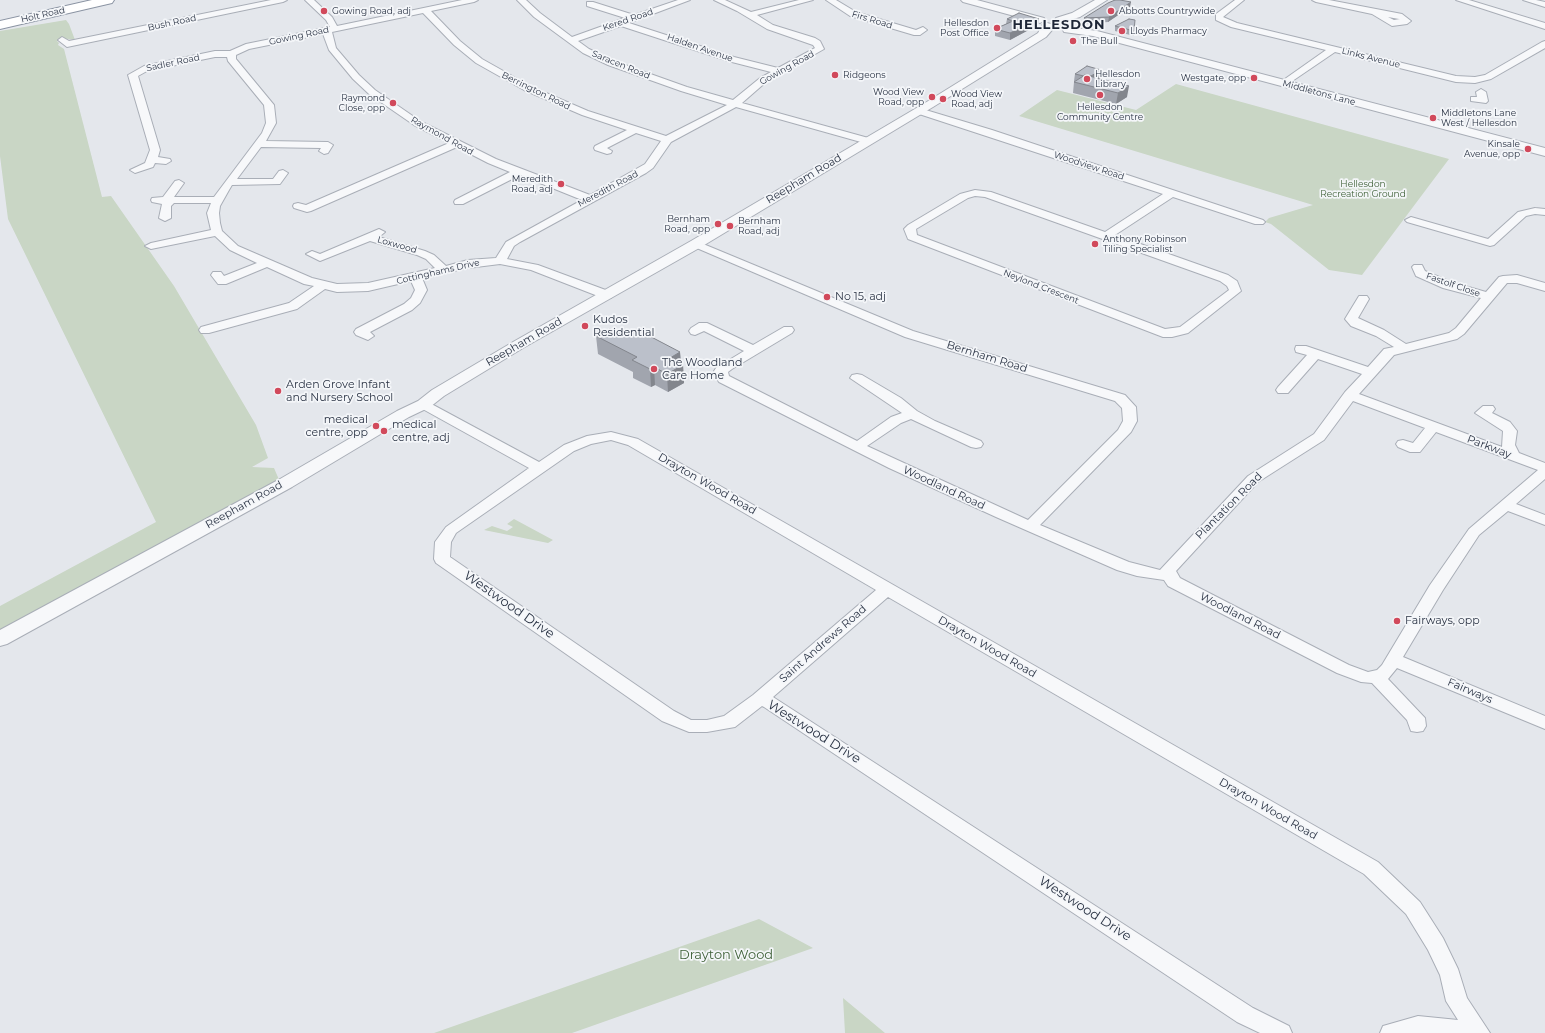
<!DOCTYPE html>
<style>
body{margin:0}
canvas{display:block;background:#e4e7ec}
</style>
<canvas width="1545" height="1033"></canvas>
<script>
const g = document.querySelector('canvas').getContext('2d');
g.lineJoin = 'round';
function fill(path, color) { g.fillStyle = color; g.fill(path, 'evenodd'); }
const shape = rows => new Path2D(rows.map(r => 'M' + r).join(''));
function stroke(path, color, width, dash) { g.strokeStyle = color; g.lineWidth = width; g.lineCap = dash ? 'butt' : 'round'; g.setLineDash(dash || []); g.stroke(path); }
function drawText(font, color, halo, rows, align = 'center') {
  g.font = font + ' Montserrat,sans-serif'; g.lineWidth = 3.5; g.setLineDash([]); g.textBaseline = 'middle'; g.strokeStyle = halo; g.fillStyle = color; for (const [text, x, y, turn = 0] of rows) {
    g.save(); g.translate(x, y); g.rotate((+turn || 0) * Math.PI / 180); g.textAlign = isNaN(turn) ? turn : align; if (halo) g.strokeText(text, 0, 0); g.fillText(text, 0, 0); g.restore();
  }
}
const green = shape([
 [66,20,69,24,75,40,66,39,57,41,59,43,58,45,64,49,102,197,111,196,174,286,256,425,268,458,252,467,274,468,280,482,0,634,0,606,156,522,8,219,0,156,0,31],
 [1176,84,1449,159,1362,275,1329,270,1271,224,1265,222,1269,218,1313,205,1019,116,1057,90,1136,110],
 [514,519,553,540,548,543,484,530,492,526,507,531,513,527,507,524],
 [759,919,813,948,572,1033,434,1033],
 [843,998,885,1033,845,1033]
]);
const minor = shape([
 [271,0,287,0,283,2,67,47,58,40,62,37,69,41,271,0],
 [305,0,314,0,332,17,337,26,462,0,478,0,474,2,431,11,460,41,482,59,530,86,588,111,666,136,727,105,681,91,608,65,583,53,534,17,517,0,526,0,540,13,572,37,625,18,587,6,587,2,593,2,634,15,678,0,690,0,629,23,734,57,778,68,815,48,813,45,767,29,737,11,714,0,725,0,751,12,799,0,813,0,757,15,773,25,815,38,820,41,824,49,766,82,742,103,872,139,873,141,868,144,736,107,671,142,653,168,646,173,520,242,514,246,507,259,538,265,611,292,613,295,611,298,603,298,531,270,500,264,468,268,422,278,427,290,420,303,412,310,370,332,374,336,368,340,356,335,354,332,356,329,404,304,411,298,415,290,411,281,368,291,337,292,325,289,297,309,209,333,201,333,199,330,201,327,289,303,314,286,304,284,267,267,226,284,218,284,211,275,213,272,221,272,224,276,257,263,230,250,215,236,151,249,145,246,151,243,211,230,207,213,211,203,174,203,171,206,171,218,165,221,159,218,162,204,152,202,151,200,152,198,163,197,175,181,179,180,184,183,174,197,214,197,262,133,266,123,264,105,228,61,227,57,215,57,147,71,138,76,160,150,158,157,170,159,171,161,166,164,155,163,153,167,135,173,130,170,145,163,150,150,128,75,144,66,215,51,230,51,246,44,330,27,326,20,305,0],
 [423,13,454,45,476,63,524,90,582,115,627,130,595,146,594,148,595,150,607,154,611,153,612,151,607,148,636,133,661,141,645,164,590,195,496,159,420,121,375,90,359,75,336,48,332,32,423,13],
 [621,26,728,61,771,72,760,78,733,100,687,87,614,61,589,49,578,41,621,26],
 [323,34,329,50,353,79,369,94,414,125,449,143,306,205,298,203,294,204,293,206,294,208,307,212,311,211,457,147,488,163,510,172,455,200,454,202,455,204,463,204,520,175,582,200,506,242,496,258,468,260,446,266,434,255,425,251,379,237,385,232,379,229,320,254,312,251,306,254,320,261,370,241,417,255,426,259,435,268,368,283,337,284,312,278,238,246,222,231,220,223,219,213,220,206,229,190,232,185,280,184,288,173,283,170,279,171,273,179,237,179,261,147,321,148,319,151,324,154,328,153,333,145,328,142,266,141,276,123,274,105,236,59,236,55,249,49,323,34],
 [826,0,836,0,856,12,916,30,923,27,927,30,920,35,914,35,850,16,826,0],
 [1235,0,1244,0,1223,17,1237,23,1456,76,1475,77,1485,75,1542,42,1545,41,1545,48,1491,79,1475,83,1456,82,1335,52,1285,86,1280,83,1282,81,1326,50,1231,27,1216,20,1216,14,1235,0],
 [1312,0,1329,0,1402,14,1411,21,1407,24,1392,26,1372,14,1316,2,1312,0],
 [1388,17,1399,19,1400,19,1394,20,1388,17],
 [1456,0,1469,0,1545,23,1545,29,1456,0],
 [1523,0,1536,0,1545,2,1545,7,1523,0],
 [1481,89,1486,92,1488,101,1486,103,1471,101,1471,97,1477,97,1476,92,1481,89],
 [919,108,992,130,1263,220,1265,222,1263,224,1255,224,1173,197,1115,235,1228,275,1237,281,1241,291,1188,333,1172,337,1163,337,908,239,904,229,908,225,960,194,975,190,991,192,1105,232,1163,194,916,113,914,111,919,108],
 [975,196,985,197,1220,281,1227,286,1229,290,1180,327,1165,329,917,235,916,229,968,198,975,196],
 [1535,208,1545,209,1545,215,1535,214,1526,216,1494,245,1490,246,1407,222,1405,220,1411,217,1488,239,1518,212,1535,208],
 [696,241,913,331,1125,395,1136,407,1137,421,1131,432,1040,525,1129,562,1160,570,1248,476,1314,434,1345,392,1362,374,1318,359,1288,393,1278,393,1276,390,1278,387,1307,355,1296,352,1295,349,1296,346,1306,346,1368,367,1384,349,1394,347,1376,336,1351,326,1345,319,1359,296,1367,296,1369,299,1358,318,1384,330,1406,344,1449,333,1456,328,1481,298,1443,288,1416,276,1412,267,1414,265,1422,265,1425,271,1451,282,1486,292,1499,277,1503,276,1517,275,1545,283,1545,291,1517,283,1507,283,1464,334,1457,339,1394,355,1359,394,1502,447,1503,431,1475,413,1483,406,1493,406,1495,409,1492,413,1510,422,1517,431,1515,445,1519,453,1545,463,1545,479,1516,504,1545,515,1545,525,1508,511,1479,535,1443,590,1403,657,1545,716,1545,729,1397,668,1388,679,1425,718,1426,726,1423,731,1417,732,1411,731,1407,720,1372,683,1361,682,1337,673,1168,586,1164,580,1137,576,1117,570,996,517,889,468,719,382,715,376,714,371,716,368,744,351,704,331,695,335,691,334,689,331,691,328,699,323,707,323,753,345,784,327,792,327,794,330,792,333,732,369,728,372,729,376,857,441,891,417,902,413,850,378,852,375,857,374,862,375,901,398,917,411,935,421,981,441,983,444,981,447,976,448,971,447,911,419,901,423,867,446,1028,520,1118,430,1123,421,1122,408,1115,401,905,337,692,246,690,244,696,241],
 [1353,401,1425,428,1413,443,1403,440,1398,441,1396,444,1398,447,1410,452,1420,452,1436,432,1538,470,1469,529,1430,585,1382,665,1377,670,1368,672,1349,665,1180,578,1176,571,1258,482,1324,440,1353,401],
 [424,400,539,462,564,445,587,436,611,432,638,439,1378,862,1420,902,1443,938,1458,969,1467,998,1490,1033,1380,1033,1383,1026,1418,1016,1458,1020,1446,1001,1440,975,1428,950,1406,914,1364,874,888,597,773,697,1253,1008,1289,1026,1292,1033,1260,1033,1237,1022,764,707,762,706,735,727,707,732,689,732,662,721,436,563,434,559,435,542,446,527,529,468,419,407,417,404,419,401,424,400],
 [611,440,628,445,876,590,753,695,724,716,707,720,691,720,674,711,450,557,451,542,456,533,574,451,591,444,611,440]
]);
const tertiary = shape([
 [961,0,977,0,1044,18,1045,20,1040,23,963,2,961,0],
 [1095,0,1107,0,1080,17,1060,23,1055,20,1056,18,1072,13,1095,0],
 [1047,23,1051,24,1052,30,1046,37,933,107,701,247,523,348,444,396,430,407,409,417,292,487,7,644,0,646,0,630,280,479,397,411,418,401,432,390,513,342,691,241,925,103,1038,33,1043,24,1047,23],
 [1068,27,1097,31,1545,148,1545,156,1093,36,1064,32,1063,30,1064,28,1068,27]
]);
const trunk = shape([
 [92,0,114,0,112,3,0,29,0,21,92,0]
]);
const wall = shape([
 [1130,7,1108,22,1083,24,1084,18],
 [1007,19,1038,25,1010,40,995,36,995,29,1006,24],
 [1115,26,1134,31,1134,36,1115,31],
 [1101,70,1100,77,1098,78,1127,97,1116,104,1073,93,1074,82,1076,81,1074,81,1075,74],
 [596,336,680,352,681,364,683,365,684,383,668,392,655,385,651,387,633,378,633,372,598,354]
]);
const shadedWall = shape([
 [1131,2,1130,7,1108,22,1109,17],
 [1039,19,1038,25,1010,40,1010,33],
 [1101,70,1100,77,1089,84,1090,77],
 [1129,86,1127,97,1116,104,1118,93],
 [680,352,681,366,683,365,684,383,668,392,667,374,670,358],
 [654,367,655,385,651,387,650,369]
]);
const building = shape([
 [1115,0,1120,0,1131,2,1109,17,1084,18,1108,3,1115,0],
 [1019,13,1039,19,1010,33,995,29,1013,21,1007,19,1019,13],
 [1129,19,1135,20,1134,31,1115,26,1129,19],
 [1087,66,1101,70,1091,76,1085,75,1084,76,1075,74,1087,66],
 [1085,75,1129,86,1118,93,1074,82,1085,75],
 [610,329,626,337,638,330,680,352,670,358,683,365,667,374,654,367,650,369,632,360,637,357,596,336,610,329]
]);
const markers = [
 [324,11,4,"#d1495b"],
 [1111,11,4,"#d1495b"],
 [997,28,4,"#d1495b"],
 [1122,31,4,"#d1495b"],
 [1073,41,4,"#d1495b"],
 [835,75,4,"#d1495b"],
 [1254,78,4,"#d1495b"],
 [1087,79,4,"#d1495b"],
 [1100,95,4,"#d1495b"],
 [932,97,4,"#d1495b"],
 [943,99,4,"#d1495b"],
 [393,103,4,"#d1495b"],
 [1433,118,4,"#d1495b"],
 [1528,149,4,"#d1495b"],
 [561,184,4,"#d1495b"],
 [718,224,4,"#d1495b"],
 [730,226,4,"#d1495b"],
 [1095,244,4,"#d1495b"],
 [827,297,4,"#d1495b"],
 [585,326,4,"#d1495b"],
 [654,369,4,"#d1495b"],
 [278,391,4,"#d1495b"],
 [376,426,4,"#d1495b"],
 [384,431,4,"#d1495b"],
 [1397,621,4,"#d1495b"]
];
const farPoinames = [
 ["Gowing Road, adj",332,11],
 ["Abbotts Countrywide",1119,11],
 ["Hellesdon",989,23,"right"],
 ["Post Office",989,33,"right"],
 ["Lloyds Pharmacy",1130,31],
 ["The Bull",1081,41],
 ["Hellesdon",1095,74],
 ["Library",1095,84],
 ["Ridgeons",843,75],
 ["Westgate, opp",1246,78,"right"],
 ["Wood View",924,92,"right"],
 ["Road, opp",924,102,"right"],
 ["Wood View",951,94],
 ["Road, adj",951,104],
 ["Raymond",385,98,"right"],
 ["Close, opp",385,108,"right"],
 ["Hellesdon",1100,107,"center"],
 ["Community Centre",1100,117,"center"],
 ["Middletons Lane",1441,113],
 ["West / Hellesdon",1441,123],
 ["Kinsale",1520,144,"right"],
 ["Avenue, opp",1520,154,"right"],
 ["Meredith",553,179,"right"],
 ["Road, adj",553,189,"right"],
 ["Bernham",710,219,"right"],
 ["Road, opp",710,229,"right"],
 ["Bernham",738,221],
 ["Road, adj",738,231],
 ["Anthony Robinson",1103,239],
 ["Tiling Specialist",1103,249]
];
const farStreetnames = [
 ["Holt Road",43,15,-13],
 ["Kered Road",628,20,-19],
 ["Firs Road",872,20,17],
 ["Bush Road",172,23,-12],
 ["Gowing Road",299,36,-12],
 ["Halden Avenue",700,48,19],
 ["Links Avenue",1371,58,14],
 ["Sadler Road",173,63,-12],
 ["Saracen Road",621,65,22],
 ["Gowing Road",787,68,-29],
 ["Berrington Road",536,91,26],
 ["Middletons Lane",1319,93,15],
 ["Raymond Road",442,136,29],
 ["Woodview Road",1089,166,18],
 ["Meredith Road",608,189,-28],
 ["Loxwood",397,245,16],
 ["Cottinghams Drive",438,272,-13],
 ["Fastolf Close",1453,285,19],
 ["Neylond Crescent",1041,287,21]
];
const farParknames = [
 ["Hellesdon",1363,184],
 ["Recreation Ground",1363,194]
];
const streetNames = [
 ["Reepham Road",804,179,-31],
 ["Reepham Road",524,342,-30],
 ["Bernham Road",987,357,17],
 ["Parkway",1489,447,21],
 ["Drayton Wood Road",707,484,30],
 ["Woodland Road",944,488,25],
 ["Reepham Road",244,505,-29],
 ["Plantation Road",1229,506,-45],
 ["Woodland Road",1240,616,27],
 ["Saint Andrews Road",823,644,-41],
 ["Drayton Wood Road",987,647,30],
 ["Fairways",1470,691,23],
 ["Drayton Wood Road",1268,809,30]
];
const poiNames = [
 ["No 15, adj",835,297],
 ["Kudos",593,320],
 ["Residential",593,333],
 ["The Woodland",662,363],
 ["Care Home",662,376],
 ["Arden Grove Infant",286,385],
 ["and Nursery School",286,398],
 ["medical",368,420,"right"],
 ["centre, opp",368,433,"right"],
 ["medical",392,425],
 ["centre, adj",392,438],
 ["Fairways, opp",1405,621]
];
const farDistrictnames = [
 ["HELLESDON",1059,25]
];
const nearStreetnames = [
 ["Westwood Drive",509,605,35],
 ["Westwood Drive",814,732,32],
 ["Westwood Drive",1085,909,33]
];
const nearParknames = [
 ["Drayton Wood",726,955]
];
fill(green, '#c9d6c5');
stroke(minor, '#a9aeb7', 2);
stroke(tertiary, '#a9aeb7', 2);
stroke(trunk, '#8b94a3', 2);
fill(minor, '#f7f8fa');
fill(tertiary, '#f7f8fa');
fill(trunk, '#fff');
fill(wall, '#a1a5ae');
fill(shadedWall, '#83868d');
fill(building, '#bbc0ca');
stroke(building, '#83868d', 1);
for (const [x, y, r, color] of markers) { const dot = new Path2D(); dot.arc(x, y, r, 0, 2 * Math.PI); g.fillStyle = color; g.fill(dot); stroke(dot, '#f4f6f9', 1.5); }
drawText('9px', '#2b3445', '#f4f6f9', farPoinames, 'left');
drawText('9px', '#2b3445', '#f4f6f9', farStreetnames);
drawText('9px', '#3f6138', '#f4f6f9', farParknames);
drawText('11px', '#2b3445', '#f4f6f9', streetNames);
drawText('11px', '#2b3445', '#f4f6f9', poiNames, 'left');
g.letterSpacing = '1px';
drawText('bold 13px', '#1d2536', '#f4f6f9', farDistrictnames);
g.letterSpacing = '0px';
drawText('13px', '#2b3445', '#f4f6f9', nearStreetnames);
drawText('13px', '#3f6138', '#f4f6f9', nearParknames);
</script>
